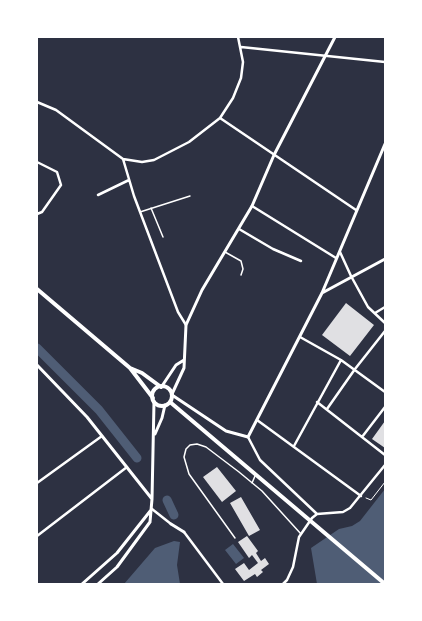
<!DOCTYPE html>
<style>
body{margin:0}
#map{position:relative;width:422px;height:621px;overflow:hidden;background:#2d3142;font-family:Spectral,serif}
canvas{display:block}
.frame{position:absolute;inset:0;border:38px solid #fff;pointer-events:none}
</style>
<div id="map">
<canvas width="422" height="621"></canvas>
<div class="frame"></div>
</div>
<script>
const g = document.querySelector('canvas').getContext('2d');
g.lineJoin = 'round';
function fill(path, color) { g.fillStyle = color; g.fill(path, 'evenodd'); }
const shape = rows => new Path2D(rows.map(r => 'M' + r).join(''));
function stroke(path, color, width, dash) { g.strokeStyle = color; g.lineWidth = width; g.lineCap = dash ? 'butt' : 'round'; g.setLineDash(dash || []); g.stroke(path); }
const water = shape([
 [385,489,385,584,317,584,311,548,339,529,352,526,360,521],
 [174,541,180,542,177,565,180,584,124,584,155,548],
 [233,544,244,558,236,564,225,550]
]);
const river = shape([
 [37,348,99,410,137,458],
 [167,500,174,515]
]);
const building = shape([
 [346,303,374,325,350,356,322,335],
 [385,421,385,448,372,439],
 [217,467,236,491,222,502,203,477],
 [241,497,260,530,249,536,230,503],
 [247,536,258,551,256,553,261,561,265,558,269,564,261,570,263,572,257,577,255,574,244,581,235,569,244,563,249,570,258,563,252,555,249,558,238,542]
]);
const path = shape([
 [366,498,371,500,385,482]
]);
const service = shape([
 [151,208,163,237],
 [140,212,190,196],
 [225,252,241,261,243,269,241,275],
 [252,483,255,476],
 [235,538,189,474,184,457,186,449,190,445,197,444,206,447,239,472,262,491,301,534]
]);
const minor = shape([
 [241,47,385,62],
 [37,102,56,110,123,159,142,162,154,160,189,142,220,118,233,98,241,78,243,62,238,37],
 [220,118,356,210],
 [123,159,134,196,178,312,186,325],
 [37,162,57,172,61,185,42,212,37,214],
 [98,195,129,180],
 [252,206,336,258],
 [239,229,273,249,301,261],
 [340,252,351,276,368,307,385,323],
 [375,313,385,307],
 [300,337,341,360,385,392],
 [317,402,385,455],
 [327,409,355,369,385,331],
 [257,420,361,496],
 [248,437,260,460,317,514],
 [362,437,385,407],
 [294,446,341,360],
 [37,483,102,436],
 [152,509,171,524],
 [184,532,223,584],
 [37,536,127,467],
 [283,584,287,580,293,567,299,537,312,518,317,514,343,512,350,508,385,465]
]);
const tertiary = shape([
 [322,293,385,259],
 [37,365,87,417,152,499],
 [162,386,176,365,184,360],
 [172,394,184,368,186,325,202,290,252,206,274,155,335,37],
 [172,395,226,431,248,437,322,293,385,144],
 [155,434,162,418,165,405],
 [171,524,184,532],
 [82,584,117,553,151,510],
 [98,584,117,567,150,522,152,499,154,402]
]);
const trunk = shape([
 [37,289,130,368,153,398],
 [130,368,142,373,161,387],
 '152 396a10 10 0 1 1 20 0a10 10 0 1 1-20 0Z',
 [170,402,385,584]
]);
fill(water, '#4f5d75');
stroke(river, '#4f5d75', 9);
fill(building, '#e0e0e3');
stroke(path, '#fff', 1);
stroke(service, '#fff', 1.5);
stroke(minor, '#fff', 2.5);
stroke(tertiary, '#fff', 3);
stroke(trunk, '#fff', 4);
</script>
